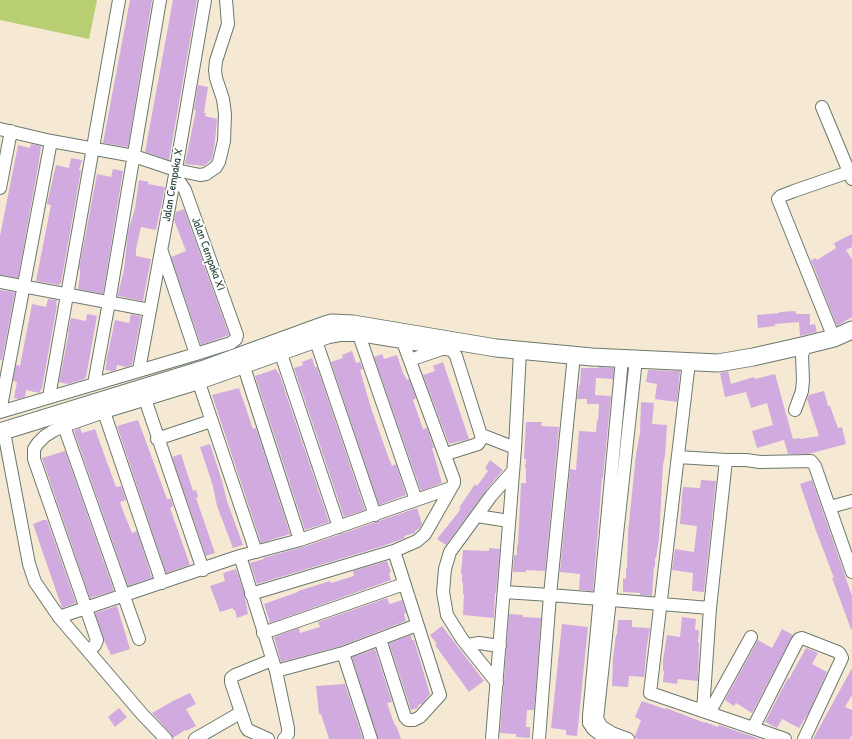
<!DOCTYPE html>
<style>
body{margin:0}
canvas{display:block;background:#f6e9d4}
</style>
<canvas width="852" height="739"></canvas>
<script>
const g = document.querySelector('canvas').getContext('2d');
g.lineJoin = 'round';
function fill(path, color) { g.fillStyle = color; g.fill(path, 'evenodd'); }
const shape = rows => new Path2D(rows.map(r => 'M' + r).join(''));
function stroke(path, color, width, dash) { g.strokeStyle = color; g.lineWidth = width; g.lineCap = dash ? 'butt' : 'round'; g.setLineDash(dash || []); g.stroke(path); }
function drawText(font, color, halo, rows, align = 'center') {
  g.font = font + ' "Patrick Hand",sans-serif'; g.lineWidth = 3.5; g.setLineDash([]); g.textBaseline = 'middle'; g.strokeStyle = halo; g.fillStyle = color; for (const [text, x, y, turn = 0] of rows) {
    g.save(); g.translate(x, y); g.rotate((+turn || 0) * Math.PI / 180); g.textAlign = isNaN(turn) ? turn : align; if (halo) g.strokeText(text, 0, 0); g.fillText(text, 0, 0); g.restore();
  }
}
const green = shape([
 [0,0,97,0,89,39,0,20]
]);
const building = shape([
 [130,0,152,0,128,147,103,143],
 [173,0,197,0,169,160,145,152],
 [198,85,208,87,204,113,206,113,205,116,217,119,215,142,212,159,204,166,185,164,196,110,194,110],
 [31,144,41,146,38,167,18,278,0,275,0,236,18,145,30,148],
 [71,158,82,160,79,170,81,170,61,283,59,285,36,281,51,205,47,204,56,165,69,168],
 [113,169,123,171,103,294,78,289,80,275,80,269,79,269,97,174,111,177],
 [139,180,149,182,148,184,165,187,156,230,141,227,136,249,136,256,151,259,143,301,118,296,118,294,124,270,128,232,135,208],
 [184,209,229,335,201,345,171,257,186,251,174,220,176,212],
 [852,234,852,247,846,250,852,259,852,317,837,326,811,260,816,258,817,260,836,248,834,243],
 [0,290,15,292,2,360,0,360],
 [48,299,57,300,56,305,57,305,42,388,39,393,26,390,25,397,18,399,14,398,17,382,13,381,16,365,20,366,32,304,46,307],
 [795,311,796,314,810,314,810,325,815,324,817,332,800,336,799,322,775,324,775,326,758,328,757,315,780,313,779,312],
 [87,314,97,316,86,377,84,379,68,384,59,382,69,332,68,332,71,318,86,321],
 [131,314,140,316,141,317,132,365,126,367,117,365,116,370,112,371,105,370,107,362,106,362,115,320,129,323],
 [352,351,356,363,360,362,363,369,360,370,371,408,388,456,392,466,396,464,406,495,379,505,331,362,343,358,342,355],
 [382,354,384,359,397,355,403,373,407,380,409,379,416,398,413,400,423,429,427,428,434,448,432,448,442,483,421,491,374,357],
 [312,358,315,367,317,367,365,510,344,517,294,368,303,365,302,362],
 [443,362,469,439,449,444,423,375,435,371,433,366],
 [599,367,614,368,613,379,596,378,595,395,611,396,603,478,602,478,593,591,579,590,580,574,560,572,570,469,576,470,579,431,596,432,597,420,598,421,599,404,587,404,587,399,577,399,579,385,580,385,581,368,599,368],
 [276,369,278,373,279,373,329,522,305,530,255,376],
 [648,370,680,371,677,402,655,399,657,384,646,382],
 [728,371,731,384,754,377,755,379,775,374,793,439,800,438,800,439,819,436,807,399,809,395,824,391,828,406,830,406,838,428,842,427,846,444,808,454,788,454,784,440,757,448,752,431,773,425,767,403,751,408,746,392,725,397,720,373],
 [239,388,253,429,256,428,290,534,261,543,212,395],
 [641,402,654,403,652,424,667,425,665,456,663,465,659,539,656,558,655,558,655,567,654,567,652,596,640,595,640,593,623,592,623,578,626,579,626,568,627,568,628,533,636,454,640,433],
 [138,420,167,499,171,499,173,506,170,508,190,565,166,573,117,426],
 [526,422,542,422,541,426,559,427,545,571,526,570,526,572,513,572,514,555,517,555,517,545,518,545,521,483,526,483,526,468,525,468,526,459,524,459],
 [80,428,82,433,95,429,116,487,121,486,126,500,120,502,123,511,132,533,137,531,152,578,128,586,74,431],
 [210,444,222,481,227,501,243,545,233,548,217,506,213,486,200,447],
 [65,451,114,591,90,598,42,458],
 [181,454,193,491,196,490,198,497,196,498,215,553,206,556,172,457],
 [490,460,503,470,485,492,446,545,437,539,461,509,459,508,475,484,477,486,488,471,485,468],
 [701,480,716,481,704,592,692,591,693,573,672,570,675,549,694,552,697,526,680,524,682,495,683,487,700,488],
 [812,480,852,596,852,629,851,629,832,578,834,578,815,528,800,484],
 [417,508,422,524,419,529,415,531,415,533,404,536,405,538,383,546,257,584,250,563,264,559,263,558,303,547],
 [43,520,47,520,76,603,62,608,33,524],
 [489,548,500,549,496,593,495,593,494,618,463,615,464,594,463,594,463,583,462,583,462,574,461,573,463,550,489,551],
 [387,561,391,572,389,573,391,580,270,623,264,604,298,592,298,591,330,581,331,583,354,576,353,571],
 [236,569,244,592,248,614,237,618,235,610,233,610,233,608,220,612,210,586,225,581,223,573],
 [387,598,389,603,390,604,402,600,406,613,404,614,406,621,341,646,281,662,274,637,299,628,300,633,320,627,318,622],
 [117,606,130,649,111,655,104,640,95,613],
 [509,614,523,615,523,617,541,618,534,710,527,710,526,727,530,727,530,738,516,737,516,734,500,733],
 [682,617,696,619,695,630,699,630,698,642,699,642,698,681,678,679,677,684,663,682,664,671,663,671,663,660,667,635,680,637],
 [618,620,632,620,632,627,650,628,647,645,644,677,629,676,628,687,612,686,613,658,616,635,617,635],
 [562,624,588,627,577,736,566,735,566,730,551,728],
 [442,626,484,681,469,692,435,645,437,644,430,635],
 [782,629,793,635,752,713,736,703,734,706,725,700,758,640,772,648],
 [411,635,412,640,414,640,430,694,422,704,418,705,418,708,411,710,389,643],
 [806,648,818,653,812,664,827,672,809,712,799,728,782,719,777,728,765,722,788,678,789,679],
 [375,649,392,702,387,703,395,726,396,725,401,739,378,739,352,657],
 [852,668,852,695,845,707,852,710,852,735,850,739,813,739],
 [345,684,363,739,329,739,321,714,319,714,316,686],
 [190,693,196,704,186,709,196,726,186,731,185,730,173,738,171,734,152,713,173,701],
 [642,701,665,709,666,708,705,723,705,722,718,727,719,725,760,739,639,739,635,738,635,736,641,720,635,717],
 [119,708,127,717,115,727,108,717]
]);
const street = shape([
 [822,107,852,179],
 [0,129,51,141,134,156,176,170,200,175,206,174,216,167,219,162,224,141,225,114,223,99,216,78,215,70,216,61,228,24,226,0],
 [0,188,11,131],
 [162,252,196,354],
 [0,282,150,310],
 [359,335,416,500],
 [834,338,778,199,781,196,794,191,849,172],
 [316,341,375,515],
 [281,354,339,527],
 [410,360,442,349],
 [689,362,650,693,785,739],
 [244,367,300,540],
 [139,370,175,175,205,0],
 [199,383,256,552],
 [94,384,109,302,160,0],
 [49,397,119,0],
 [145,399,203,570],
 [795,410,802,391,803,380,802,355,806,345],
 [0,412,196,354,231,343,236,339,237,335,185,190,175,175],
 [0,412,51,141],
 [104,412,162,583],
 [64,426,139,639],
 [4,432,29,564,35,582,59,617,142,714,166,739],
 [482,435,515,448],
 [157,439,211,421],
 [678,457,726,460,746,460,760,462,811,461,815,466,852,572],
 [830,507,852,501],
 [477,516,509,521],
 [240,556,276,671,343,653,417,625],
 [504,592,550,595,710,608],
 [251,594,394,551],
 [59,617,240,556,300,540,451,488],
 [263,633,404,584],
 [380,639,405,717,408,720,414,720,420,717,440,695,394,551,417,541,425,534,454,483,454,480,403,342],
 [467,645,479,643,500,646],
 [89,651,95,645,97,640,34,459,34,449,38,443,45,436,53,431,64,426,104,412,199,383,329,337,340,335,359,335,452,350,456,356,482,438,478,444,446,454],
 [343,653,371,739],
 [276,671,288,728,288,734,284,739],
 [497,683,462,639,447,615,443,592,445,569,450,552,491,496,513,471],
 [703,711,710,608,726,460],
 [709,713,751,637],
 [753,728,797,642,799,639,802,638,838,652,840,654,842,658,804,739],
 [195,739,240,713],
 [268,739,248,730,246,727,231,682,231,678,235,675,272,660],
 [492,739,515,448,520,351],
 [539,739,550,595,574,355],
 [606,739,593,729,589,723,589,716,622,359],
 [628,739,612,733,602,727,597,719,636,359]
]);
const secondary = shape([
 [0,432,207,368,325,325,332,323,353,324,496,348,592,357,718,363,753,357,806,345,834,338,852,330]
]);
const streetNames = [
 ["Jalan Cempaka X",173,185,-80],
 ["Jalan Cempaka XI",208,254,70]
];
fill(green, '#b8ce72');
fill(building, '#d1aadf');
stroke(street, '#6a796c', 14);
stroke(secondary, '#6a796c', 19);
stroke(street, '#fff', 12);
stroke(secondary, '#fff', 17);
drawText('12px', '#1f3d34', '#fff', streetNames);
</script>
